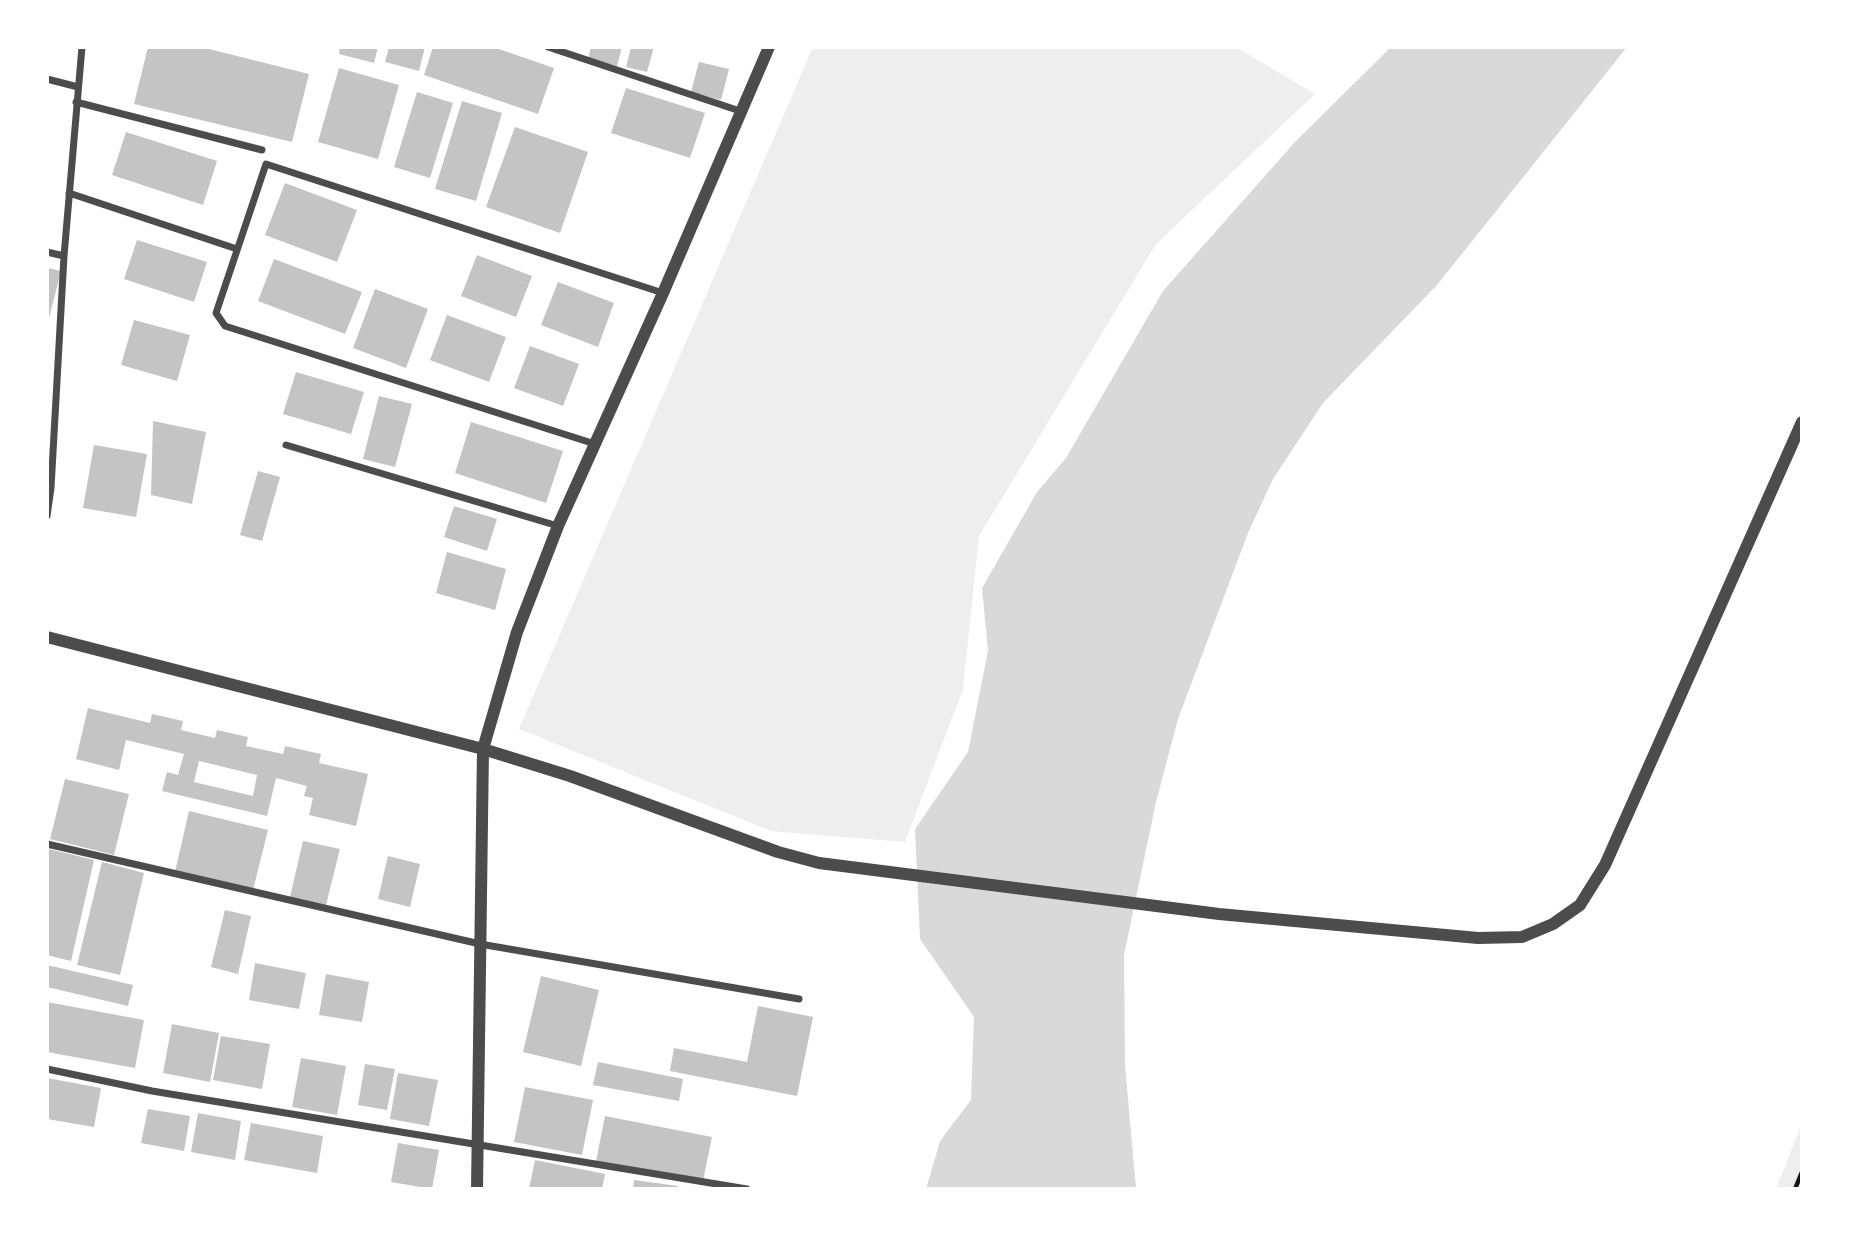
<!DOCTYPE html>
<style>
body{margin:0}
#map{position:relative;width:1849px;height:1236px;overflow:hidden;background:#fff;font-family:Figtree,sans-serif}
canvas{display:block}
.frame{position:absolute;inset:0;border:49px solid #fff;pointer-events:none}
</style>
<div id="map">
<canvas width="1849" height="1236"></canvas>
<div class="frame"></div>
</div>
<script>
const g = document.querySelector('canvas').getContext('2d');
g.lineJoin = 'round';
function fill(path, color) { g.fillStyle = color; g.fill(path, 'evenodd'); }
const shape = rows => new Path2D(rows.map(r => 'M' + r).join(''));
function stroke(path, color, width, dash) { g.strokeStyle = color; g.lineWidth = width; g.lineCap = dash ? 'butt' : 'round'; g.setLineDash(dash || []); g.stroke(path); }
const green = shape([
 [813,47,1236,47,1315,94,1156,244,979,536,963,689,905,842,771,831,519,729],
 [1802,1123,1802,1189,1776,1189]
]);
const water = shape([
 [1391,47,1627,47,1437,285,1323,403,1273,479,1248,533,1178,719,1156,802,1124,955,1125,1065,1136,1189,926,1189,940,1141,971,1100,974,1017,920,939,915,829,968,752,988,651,982,588,1037,492,1066,458,1163,291,1295,142]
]);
const building = shape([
 [148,47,201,47,309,74,292,142,134,104],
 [340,47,378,47,374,63,339,54],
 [389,47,425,47,419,71,385,62],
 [433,47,493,47,554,68,538,114,424,75],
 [591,47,622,47,617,66,588,59],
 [631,47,654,47,647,72,626,67],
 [699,62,729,69,721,100,691,92],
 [339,68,399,85,378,159,318,142],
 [626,88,705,113,690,158,611,133],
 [417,92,453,103,430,178,394,167],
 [462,101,502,113,476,201,435,189],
 [515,127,588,152,560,233,486,207],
 [126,132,217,161,203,205,112,175],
 [285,183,357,210,337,262,265,235],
 [137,240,207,262,194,302,124,279],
 [477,255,532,276,516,317,461,296],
 [274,259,362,292,345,334,258,301],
 [47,268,61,271,48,322,47,321],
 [558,282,614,303,598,347,541,325],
 [375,289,428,309,406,368,353,348],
 [447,315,506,337,489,382,430,360],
 [134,320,190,335,177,381,121,365],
 [530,346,579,364,563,406,514,388],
 [296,372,364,392,351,434,283,414],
 [379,396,412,404,395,467,363,459],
 [153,421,206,432,192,504,151,495],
 [471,422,563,451,546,503,455,473],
 [94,445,147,454,136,517,83,508],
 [258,471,280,477,262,541,240,535],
 [454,506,497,519,487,551,444,537],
 [447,552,506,569,495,610,436,593],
 [88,708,150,723,152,714,183,721,181,730,215,738,217,730,248,737,246,746,283,754,285,746,321,754,319,763,368,774,356,826,309,815,313,798,304,796,307,786,276,778,267,816,162,791,167,772,178,775,184,754,126,740,119,770,76,759],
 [199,761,257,775,253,796,194,782],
 [65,779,129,794,114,855,50,839],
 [189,811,268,830,253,890,175,872],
 [303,841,340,849,326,905,290,897],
 [49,849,94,860,71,961,47,955],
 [388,856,420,864,410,907,378,899],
 [102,862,144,873,120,975,77,965],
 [225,910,251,916,238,974,211,967],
 [255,963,306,973,299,1009,249,1000],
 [47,965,133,985,128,1006,47,987],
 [326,974,369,982,362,1022,319,1015],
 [541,976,599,990,581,1066,523,1052],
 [47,1002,144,1020,135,1068,47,1052],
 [758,1006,813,1017,797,1096,670,1071,674,1048,747,1062],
 [172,1024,219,1033,210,1082,163,1073],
 [221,1036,270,1044,262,1089,213,1080],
 [301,1058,346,1066,337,1115,292,1107],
 [598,1062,683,1079,679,1101,593,1085],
 [365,1064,395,1069,387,1110,358,1105],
 [398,1073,438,1080,429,1126,390,1119],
 [47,1078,101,1088,94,1127,47,1119],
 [525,1087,593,1100,582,1155,514,1142],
 [148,1109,190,1116,184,1151,141,1143],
 [198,1113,241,1121,235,1160,191,1152],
 [605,1116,712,1137,703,1181,596,1161],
 [251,1123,323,1136,317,1173,244,1160],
 [398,1143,439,1150,432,1189,391,1182],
 [535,1160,605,1174,602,1189,529,1189],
 [634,1180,678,1186,678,1189,633,1189]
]);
const path = shape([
 [1795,1189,1802,1172]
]);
const minor = shape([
 [548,47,743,112],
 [47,79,78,87],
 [76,102,262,150],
 [69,193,237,249],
 [47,252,64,256],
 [595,444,225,326,216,313,266,164,663,293],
 [286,445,558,526],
 [47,516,51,488,64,256,82,47],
 [47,844,480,944,799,999],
 [47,1069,152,1091,747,1189]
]);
const tertiary = shape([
 [47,637,483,749,570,776,778,852,819,863,1219,914,1478,938,1522,937,1553,924,1580,905,1605,865,1802,422],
 [477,1189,483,749,517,632,558,526,663,293,769,47]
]);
fill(green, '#eee');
fill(water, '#d9d9d9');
fill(building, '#c4c4c4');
stroke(path, '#111', 4.5);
stroke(minor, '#4c4c4c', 7);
stroke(tertiary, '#4c4c4c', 12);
</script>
